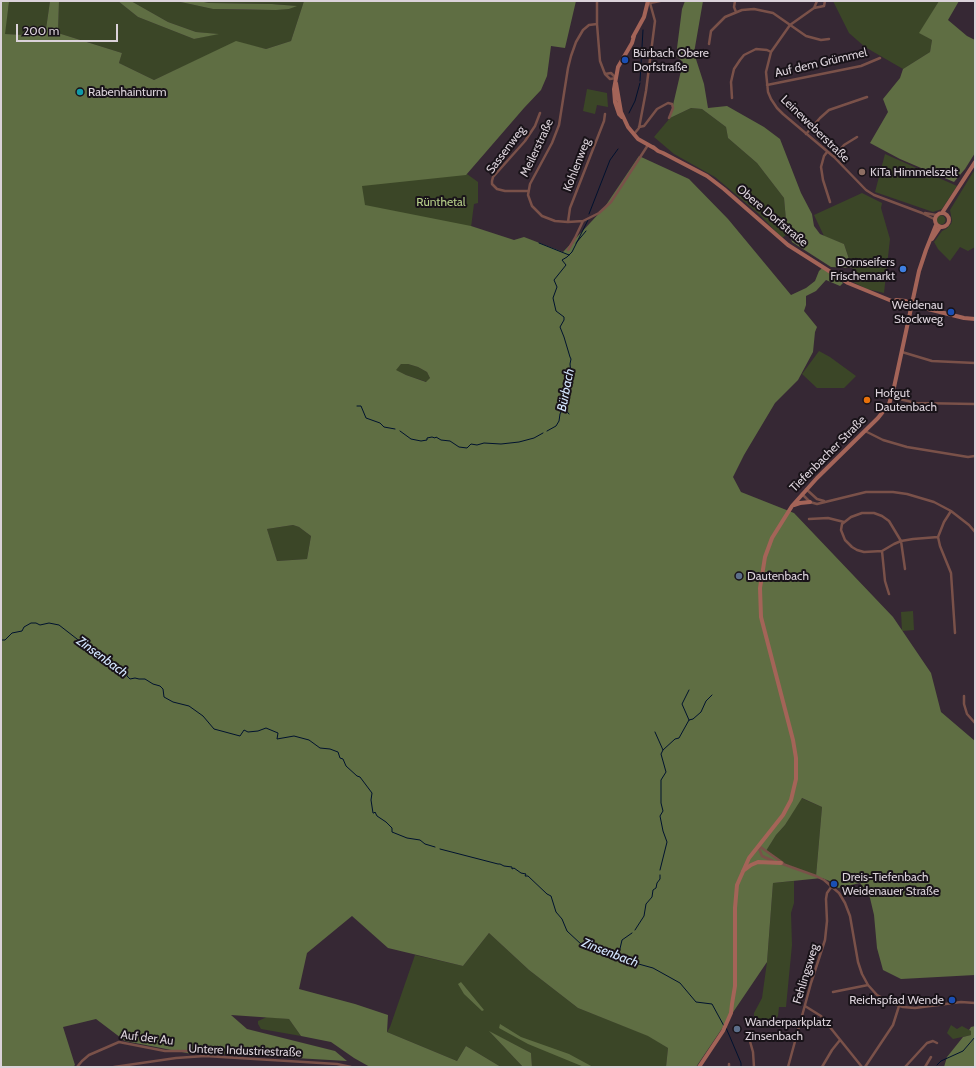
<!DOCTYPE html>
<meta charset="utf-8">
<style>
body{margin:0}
#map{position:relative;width:976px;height:1068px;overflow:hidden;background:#362834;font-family:Cabin,sans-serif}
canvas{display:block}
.frame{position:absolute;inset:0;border:2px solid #dbd2da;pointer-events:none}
.scale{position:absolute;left:16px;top:24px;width:102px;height:18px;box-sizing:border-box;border:2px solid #dbd2da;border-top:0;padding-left:5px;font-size:12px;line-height:14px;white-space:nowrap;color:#dbd2da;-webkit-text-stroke:3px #191319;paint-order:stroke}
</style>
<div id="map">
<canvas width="976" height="1068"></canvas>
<div class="frame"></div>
<div class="scale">200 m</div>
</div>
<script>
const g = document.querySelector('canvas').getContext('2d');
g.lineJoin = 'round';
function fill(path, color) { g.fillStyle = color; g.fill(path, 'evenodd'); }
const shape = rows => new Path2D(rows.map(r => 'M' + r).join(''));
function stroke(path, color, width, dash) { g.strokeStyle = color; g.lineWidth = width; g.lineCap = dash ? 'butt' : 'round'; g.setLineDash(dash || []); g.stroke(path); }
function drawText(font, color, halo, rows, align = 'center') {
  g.font = font + ' Cabin,sans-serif'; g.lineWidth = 4; g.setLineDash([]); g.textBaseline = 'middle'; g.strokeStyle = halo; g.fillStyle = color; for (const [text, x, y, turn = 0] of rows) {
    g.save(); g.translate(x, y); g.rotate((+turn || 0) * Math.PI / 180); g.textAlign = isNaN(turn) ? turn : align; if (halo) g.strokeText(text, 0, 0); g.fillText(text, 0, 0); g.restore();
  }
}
const green = shape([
 [1,1,50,1,45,36,4,34,9,3],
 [59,1,118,1,138,17,194,39,217,34,196,32,168,22,131,1,176,1,213,9,253,10,289,9,295,6,272,4,209,3,199,1,304,1,291,41,266,49,236,42,154,80,119,63,122,53,58,33],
 [833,1,939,1,920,33,932,40,930,52,903,69,865,47,849,33],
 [587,89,607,93,608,107,597,105,595,114,583,111],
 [691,108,702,109,726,127,728,138,757,163,784,198,786,220,786,235,782,238,759,214,715,177,674,154,654,137,670,118],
 [885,154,957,186,942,209,933,212,875,192],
 [975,169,975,247,968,251,960,247,950,261,938,249,934,242,942,231,946,229,951,224,952,221,950,210],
 [462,173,467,174,478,182,478,203,474,204,469,243,299,207,324,188],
 [862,193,882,203,881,208,890,239,884,293,867,289,853,282,853,270,844,244,824,236,814,215],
 '936.5 220a4.5 4.5 0 1 1 9 0a4.5 4.5 0 1 1-9 0Z',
 [819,351,830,357,856,376,844,388,817,388,802,374],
 [401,364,408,364,418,367,427,372,430,378,427,382,406,375,395,370],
 [293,525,299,527,311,536,307,559,277,561,267,529],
 [913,611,914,630,902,631,901,612],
 [801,798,822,807,816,876,785,864,766,851,776,835,785,825],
 [794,881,794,903,791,913,792,945,786,1007,779,1007,778,1016,768,1028,760,1027,754,1026,754,1013,762,998,767,962,773,883],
 [489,933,529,970,578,1008,649,1036,668,1048,666,1067,532,1067,531,1053,490,1032,523,1067,501,1067,466,1046,457,1061,387,1032,390,1027,415,955,463,966],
 [267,1017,289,1019,301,1036,261,1029,258,1024,258,1021],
 [951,1025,957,1029,962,1026,971,1031,971,1035,953,1039,947,1033]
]);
const forest = shape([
 [50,1,59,1,58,33,122,53,119,63,154,80,236,41,266,49,291,41,304,1,576,1,565,48,551,46,547,76,541,90,524,108,466,175,362,186,365,205,471,226,514,240,524,237,563,252,604,208,639,156,689,179,728,219,791,295,806,288,815,281,819,271,822,268,837,277,843,283,840,286,826,280,816,291,806,296,806,305,804,311,817,327,815,332,813,352,798,380,775,403,744,455,733,477,741,492,794,513,893,617,931,673,941,712,975,741,975,975,901,979,883,970,877,948,874,915,870,898,868,893,860,883,838,888,832,882,822,878,773,883,767,962,696,1067,666,1067,668,1048,648,1036,578,1008,529,970,489,933,463,966,388,948,352,916,307,953,299,989,355,1004,388,1015,387,1032,457,1061,466,1046,501,1067,370,1067,354,1058,331,1042,301,1036,289,1019,231,1015,247,1029,335,1051,347,1061,226,1054,192,1054,125,1041,96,1019,63,1027,75,1065,73,1067,1,1067,1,2,9,2,5,34,45,36],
 [401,364,408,364,418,367,427,372,430,378,426,382,406,375,396,370],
 [293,525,299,527,311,536,307,559,277,561,267,529],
 [802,798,822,807,816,876,785,864,766,851,776,835,785,825],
 [118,1,131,1,168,22,196,32,219,34,194,39,138,17],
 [176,1,199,1,209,3,272,4,297,6,289,9,276,10,213,9],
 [685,1,703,1,694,53,704,84,708,108,727,106,764,127,780,139,801,193,812,214,814,226,820,234,844,244,852,268,831,267,792,242,786,220,784,198,757,163,728,138,726,127,702,109,691,108,670,118,683,62,676,56,682,9],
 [939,1,959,1,948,20,967,36,975,40,975,153,965,169,954,182,900,159,870,143,888,112,883,99,900,78,903,69,930,52,932,40,919,33],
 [461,982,484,1010,482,1011,464,994,458,984],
 [500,1024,521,1037,569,1054,593,1067,584,1067,528,1044,499,1028],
 [975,1026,975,1067,944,1067,947,1057,963,1037,971,1035,971,1031,969,1030,971,1027],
 [489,1031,531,1053,532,1067,523,1067]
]);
const stream = shape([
 [640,81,643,30],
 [629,113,635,101,640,83],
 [589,214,610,160,618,149],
 [539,243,569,255],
 [576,243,586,231],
 [357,406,361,406,366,418,380,423,384,427,395,429],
 [563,407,569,414],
 [400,431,411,439,421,441,427,440,427,438,432,437,435,438,436,437,441,440,450,441,459,447,467,448,471,444,477,445,484,443,501,444,519,442,534,438,543,433],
 [547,431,556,426,559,421,560,414,565,403,566,391,569,387,568,382,571,374,570,364,571,359,570,357,564,337,560,327,564,320,564,317,556,311,553,298,557,287,554,280,566,265,562,260,567,257,572,252,588,220],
 [1,640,5,640,12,633,22,631,24,627,31,623,36,623,40,625,49,623,59,625,95,653,98,652,100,653,102,657,109,661,109,665,112,665,115,669,126,671,127,676,130,679,135,678,139,679,145,679,153,684,160,686,163,689,164,697,173,702,189,706,203,716,214,729,240,736,244,730,248,732,258,731,266,728,278,733,277,739,294,736,309,740,320,748,330,749,338,752,340,758,343,759,346,766,357,776,360,777,372,793,371,800,373,813,374,813,375,812,377,816,386,822,392,828,392,832,407,838,420,840,425,844,435,847],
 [689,690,682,704,689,720],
 [655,732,663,750,661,754,666,772,661,780,661,803,663,811,660,816,663,831,667,842,660,870],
 [663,750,675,739,679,738,689,720,693,719,701,712,706,701,712,695],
 [440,849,498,864,500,864,504,866,512,867,512,869,514,868,521,873,526,874,525,876,528,876,547,894,551,896,556,912,562,919,567,931,582,945,588,948,605,950,619,954,635,963,653,968,680,983,696,1002,712,1004,724,1026],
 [635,930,644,916,646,904,652,897,653,890,656,888,657,883,660,879,660,875],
 [619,953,622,940,632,933],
 [726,1028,730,1037,741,1063,741,1067],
 [937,1065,941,1061,963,1051,975,1037]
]);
const street = shape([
 [597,1,597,24,600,61,605,74,610,79,616,78],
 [735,1,734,7,736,12],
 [825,1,824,6,814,8,790,25,771,52,766,72,768,92,771,99,777,108,783,114,834,157,866,190,874,195,922,213,934,219],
 [650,3,660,1],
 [814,8,817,1],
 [597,24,589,25,583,30,576,42,571,56,568,68,559,125,552,143,530,184,528,195,532,206,542,216,555,221,568,222,583,221,599,213,611,202,648,145],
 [709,44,711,31,725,17,742,10,754,9,773,13,806,36,821,40,829,39],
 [605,74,611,73,616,78],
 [767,85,861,66,880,58],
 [732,98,731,82,734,69,740,60,744,55,756,49,767,50,771,52],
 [639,127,644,126,657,109,668,103,672,104,673,108,669,118],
 [634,134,639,128,646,91,655,21,650,3,647,3],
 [806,134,820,118,829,110,867,97],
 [827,152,824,156,821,167,823,180,830,202],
 [834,157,844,145,857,137],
 [528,191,505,191,497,189,492,184,492,181,493,177,525,141,535,126,540,113],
 [925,213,936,215],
 [568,222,570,208,604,121,605,114],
 [568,250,575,238,583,221],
 [902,352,932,361,975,363],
 [891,397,916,403,975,404],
 [865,431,883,440,907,447,968,457,975,456],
 [806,489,817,499,824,501],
 [802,494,810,502,817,504,866,492,893,492,907,494,934,502,951,511,969,525,975,532],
 [951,511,944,522,938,537,940,546,951,573,955,633],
 [809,519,828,518,844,522],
 [882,551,885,581,889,594],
 [905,569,901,541,889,521,882,516,874,513,862,513,851,517,842,524,841,530,845,540,852,547,857,550,864,552,882,551,894,544,901,541,913,539,938,537],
 [964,696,964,704,967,714,975,723],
 [758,846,762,856,773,861],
 [759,846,783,863],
 [780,863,816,876,824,880,839,893,845,903,850,916,858,962,862,974,868,985,877,995,894,1004,903,1007,915,1008,961,1002,975,1003],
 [833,992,868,985],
 [805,1006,821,1016,862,1067],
 [749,1038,753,1052,754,1067],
 [77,1067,82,1061,89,1055,119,1042,165,1051,210,1051,219,1053,220,1056],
 [114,1067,176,1058,205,1056,337,1064,351,1067],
 [729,1067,729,1064],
 [788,1067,811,983,825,940,827,921,826,899,827,893,832,886],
 [822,1067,832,1050,840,1040],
 [865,1067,893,1025,899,1006],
 [905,1067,927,1043,933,1041,937,1043],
 [925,1067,931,1057]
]);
const secondary = shape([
 [633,37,644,17,648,1],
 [616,83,621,112,628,127,638,139,654,148],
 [622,117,619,114,615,102,614,89,618,67,632,43,634,36],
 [653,147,658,151,663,153,707,176,724,189,788,245,848,283,904,306,912,305,964,318,975,319],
 '935 220a7 7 0 1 1 14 0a7 7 0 1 1-14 0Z',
 [942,213,975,162],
 [932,239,940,227],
 [896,300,906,301,911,305],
 [794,505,800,503,810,502],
 [743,871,751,865,758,862,781,863],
 [699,1067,723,1031,731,1013,732,1004,735,986,735,908,737,885,749,858,783,815,791,800,796,779,796,758,793,740,761,617,760,588,765,557,772,538,792,506,817,478,878,418,889,404,893,392,919,271,926,250,936,225]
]);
const markers = [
 [625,60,4,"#1a4fb4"],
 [80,92,4,"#0f9aa8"],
 [862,172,4,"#8d6e63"],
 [903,269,4,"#3f7fe0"],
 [951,312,4,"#1a4fb4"],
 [867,400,4,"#e8710a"],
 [739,576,4,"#5c6f8a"],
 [834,884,4,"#1a4fb4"],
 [952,1000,4,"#1a4fb4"],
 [737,1029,4,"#5c6f8a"]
];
const poiNames = [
 ["Bürbach Obere",633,53],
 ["Dorfstraße",633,67],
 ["Rabenhainturm",88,92],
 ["KiTa Himmelszelt",870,172],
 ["Dornseifers",895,262,"right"],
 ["Frischemarkt",895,276,"right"],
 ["Weidenau",943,305,"right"],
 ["Stockweg",943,319,"right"],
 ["Hofgut",875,393],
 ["Dautenbach",875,407],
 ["Dautenbach",747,576],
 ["Dreis-Tiefenbach",842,877],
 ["Weidenauer Straße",842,891],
 ["Reichspfad Wende",944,1000,"right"],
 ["Wanderparkplatz",745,1022],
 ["Zinsenbach",745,1036]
];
const streetNames = [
 ["Auf dem Grümmel",821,63,-13],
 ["Leineweberstraße",815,129,44],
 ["Meilerstraße",537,148,-65],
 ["Sassenweg",506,150,-53],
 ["Kohlenweg",577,165,-69],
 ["Obere Dorfstraße",772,216,40],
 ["Tiefenbacher Straße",828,454,-45],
 ["Fehlingsweg",806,974,-73],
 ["Auf der Au",147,1038,7],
 ["Untere Industriestraße",245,1051,2]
];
const parkNames = [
 ["Rünthetal",441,202]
];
const waterNames = [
 ["Bürbach",566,390,-79],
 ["Zinsenbach",102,657,36],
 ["Zinsenbach",610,953,21]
];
fill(green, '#3b4627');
fill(forest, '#5f6e43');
stroke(stream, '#00122f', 1);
stroke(street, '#7a5149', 2.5);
stroke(secondary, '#a46458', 4);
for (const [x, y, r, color] of markers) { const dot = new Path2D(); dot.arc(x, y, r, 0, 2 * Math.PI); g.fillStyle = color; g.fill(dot); stroke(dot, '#191319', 1.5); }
drawText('12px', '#dbd2da', '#191319', poiNames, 'left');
drawText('12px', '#dbd2da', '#191319', streetNames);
drawText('12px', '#b5ce88', '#191319', parkNames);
drawText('italic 13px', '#d4e6ff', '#191319', waterNames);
</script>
